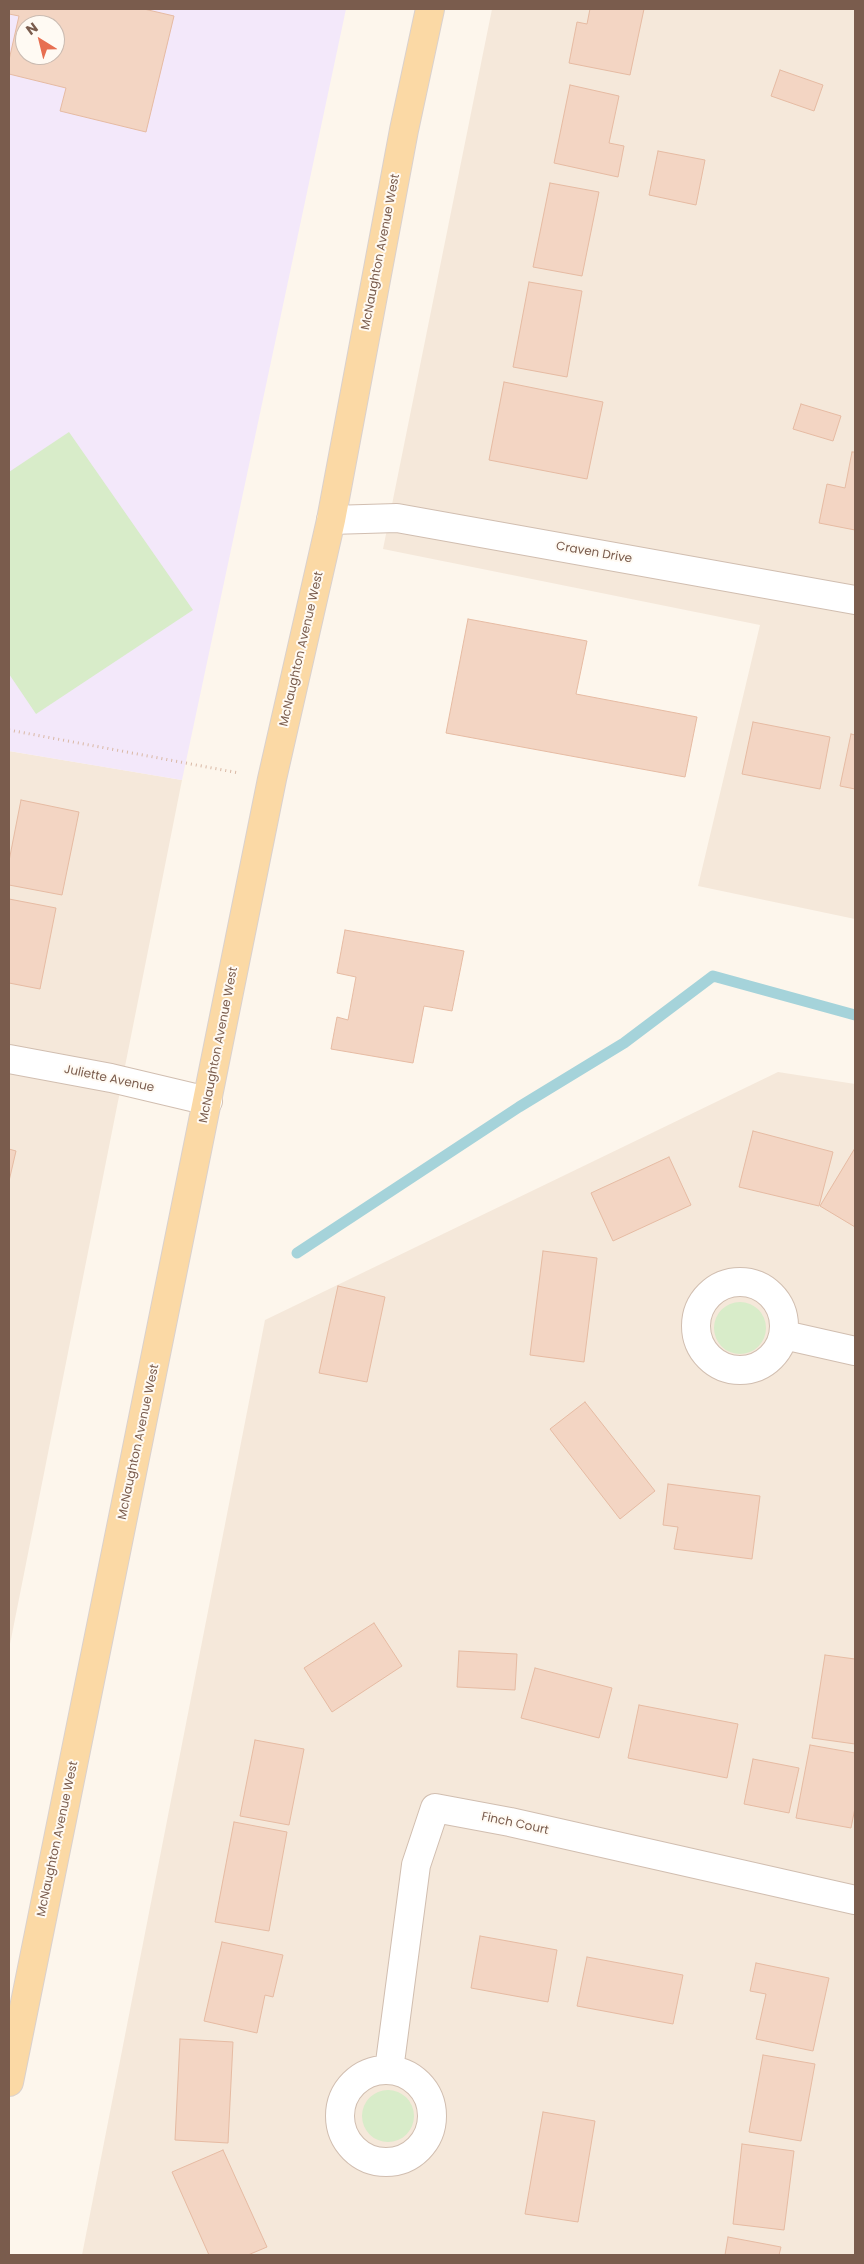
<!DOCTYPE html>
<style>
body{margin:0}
#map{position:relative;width:864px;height:2264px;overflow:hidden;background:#fdf6ec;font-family:Poppins,sans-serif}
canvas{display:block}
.frame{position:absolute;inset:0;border:10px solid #7a5c4d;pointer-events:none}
.north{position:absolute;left:15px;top:15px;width:50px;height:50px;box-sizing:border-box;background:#fffaf3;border:1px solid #cabbb1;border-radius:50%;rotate:324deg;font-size:14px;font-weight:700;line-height:20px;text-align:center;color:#7a5c4d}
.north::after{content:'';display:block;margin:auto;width:18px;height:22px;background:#e76f51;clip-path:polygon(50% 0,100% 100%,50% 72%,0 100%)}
</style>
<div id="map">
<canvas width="864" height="2264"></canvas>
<div class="frame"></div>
<div class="north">N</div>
</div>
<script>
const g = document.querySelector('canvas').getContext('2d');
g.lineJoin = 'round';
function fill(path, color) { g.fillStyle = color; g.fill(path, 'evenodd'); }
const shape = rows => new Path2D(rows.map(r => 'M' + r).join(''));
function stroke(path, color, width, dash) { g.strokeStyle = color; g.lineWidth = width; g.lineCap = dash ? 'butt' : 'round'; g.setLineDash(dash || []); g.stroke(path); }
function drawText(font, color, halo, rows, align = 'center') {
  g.font = font + ' Poppins,sans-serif'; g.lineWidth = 4; g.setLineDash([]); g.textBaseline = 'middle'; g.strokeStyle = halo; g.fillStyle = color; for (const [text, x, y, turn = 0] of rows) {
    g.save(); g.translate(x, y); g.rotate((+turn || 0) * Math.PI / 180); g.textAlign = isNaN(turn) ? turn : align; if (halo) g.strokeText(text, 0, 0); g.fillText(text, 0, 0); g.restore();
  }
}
const residential = shape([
 [492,9,855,9,855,919,698,886,760,625,383,549],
 [9,751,182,780,9,1649],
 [778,1072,855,1084,855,2255,82,2255,265,1320]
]);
const education = shape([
 [9,9,346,9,182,780,9,751],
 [25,25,55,25,55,55,25,55]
]);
const green = shape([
 [69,432,193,610,36,714,9,674,9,472],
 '714 1328a26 26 0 1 1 52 0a26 26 0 1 1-52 0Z',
 '362 2116a26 26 0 1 1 52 0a26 26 0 1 1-52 0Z'
]);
const stream = shape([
 [297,1253,519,1107,624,1043,713,976,855,1015]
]);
const building = shape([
 [9,9,144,9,174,16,146,132,60,111,66,88,9,74,9,60,19,16,9,14,9,9],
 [25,25,55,25,55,55,25,55,25,25],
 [590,9,644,9,630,75,569,63,577,22,587,24,590,9],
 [780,70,823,85,814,111,771,96,780,70],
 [570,85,619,96,609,143,624,146,618,177,554,163,570,85],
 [658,151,705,160,696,205,649,195,658,151],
 [550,183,599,192,582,276,533,267,550,183],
 [529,282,582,291,567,377,513,367,529,282],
 [504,382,603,402,587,479,489,460,504,382],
 [801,404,841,416,833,441,793,429,801,404],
 [852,452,855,452,855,530,819,523,827,484,845,488,852,452],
 [468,619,587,641,576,694,697,717,685,777,446,733,468,619],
 [753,722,830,737,820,789,742,774,753,722],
 [851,734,855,735,855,789,840,786,851,734],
 [21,800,79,812,62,895,9,885,9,861,21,800],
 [9,899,56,908,40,989,9,983,9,899],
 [345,930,464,951,452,1011,424,1006,413,1063,331,1049,337,1017,348,1020,356,977,337,973,345,930],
 [753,1131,833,1152,819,1206,739,1187,753,1131],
 [855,1148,855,1227,820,1206,855,1148],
 [9,1149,16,1151,9,1181,9,1149],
 [669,1157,691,1205,613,1241,591,1193,669,1157],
 [543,1251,597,1258,584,1362,530,1355,543,1251],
 [338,1286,385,1297,367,1382,319,1373,338,1286],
 [585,1402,655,1491,620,1519,550,1429,585,1402],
 [668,1484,760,1496,752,1559,674,1549,678,1527,663,1525,668,1484],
 [374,1623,402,1666,332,1712,304,1668,374,1623],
 [459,1651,517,1654,515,1690,457,1687,459,1651],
 [825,1655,855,1659,855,1744,812,1738,825,1655],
 [535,1668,612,1688,599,1738,521,1718,535,1668],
 [639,1705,738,1724,727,1778,628,1758,639,1705],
 [255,1740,304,1749,289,1825,240,1816,255,1740],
 [810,1745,855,1753,855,1808,851,1828,796,1818,810,1745],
 [753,1759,799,1768,789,1813,744,1804,753,1759],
 [234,1822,287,1832,269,1931,215,1922,234,1822],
 [480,1936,557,1950,548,2002,471,1988,480,1936],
 [222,1942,283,1955,273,1997,265,1995,257,2033,204,2021,222,1942],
 [587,1957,683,1975,673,2024,577,2006,587,1957],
 [756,1963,829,1978,813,2051,756,2039,766,1994,750,1991,756,1963],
 [180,2039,233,2042,228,2143,175,2140,180,2039],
 [763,2055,815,2064,801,2141,749,2132,763,2055],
 [543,2112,595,2121,578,2222,525,2214,543,2112],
 [742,2144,794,2151,784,2230,733,2224,742,2144],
 [223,2150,267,2247,248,2255,209,2255,172,2172,223,2150],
 [728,2237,781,2247,779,2255,725,2255,728,2237]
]);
const path = shape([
 [9,730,239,773]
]);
const minor = shape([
 [331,520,397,518,855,600],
 [9,1059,111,1078,208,1101],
 '696 1326a44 44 0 1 1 88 0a44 44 0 1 1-88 0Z',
 [784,1335,855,1351],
 '340 2116a46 46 0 1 1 92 0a46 46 0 1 1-92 0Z',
 [389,2070,416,1865,435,1808,510,1822,855,1900]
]);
const major = shape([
 [9,2082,272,779,331,520,404,130,430,9]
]);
const streetNames = [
 ["McNaughton Avenue West",381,252,-79],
 ["Craven Drive",594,553,10],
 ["McNaughton Avenue West",302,649,-77],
 ["McNaughton Avenue West",219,1045,-79],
 ["Juliette Avenue",109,1079,12],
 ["McNaughton Avenue West",139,1442,-78],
 ["Finch Court",515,1824,12],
 ["McNaughton Avenue West",58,1839,-78]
];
fill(residential, '#f5e8da');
fill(education, '#f3e8fa');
fill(green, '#d8ecc9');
stroke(stream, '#a5d3da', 11);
fill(building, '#f3d5c3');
stroke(building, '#e6bba3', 1);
stroke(minor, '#d1beb0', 30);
stroke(major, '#dad1cd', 30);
stroke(path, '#d9b8a5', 3, [1, 4]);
stroke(minor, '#fff', 28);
stroke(major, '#fbd9a5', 28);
drawText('12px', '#7a5c4d', '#fffaf3', streetNames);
</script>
